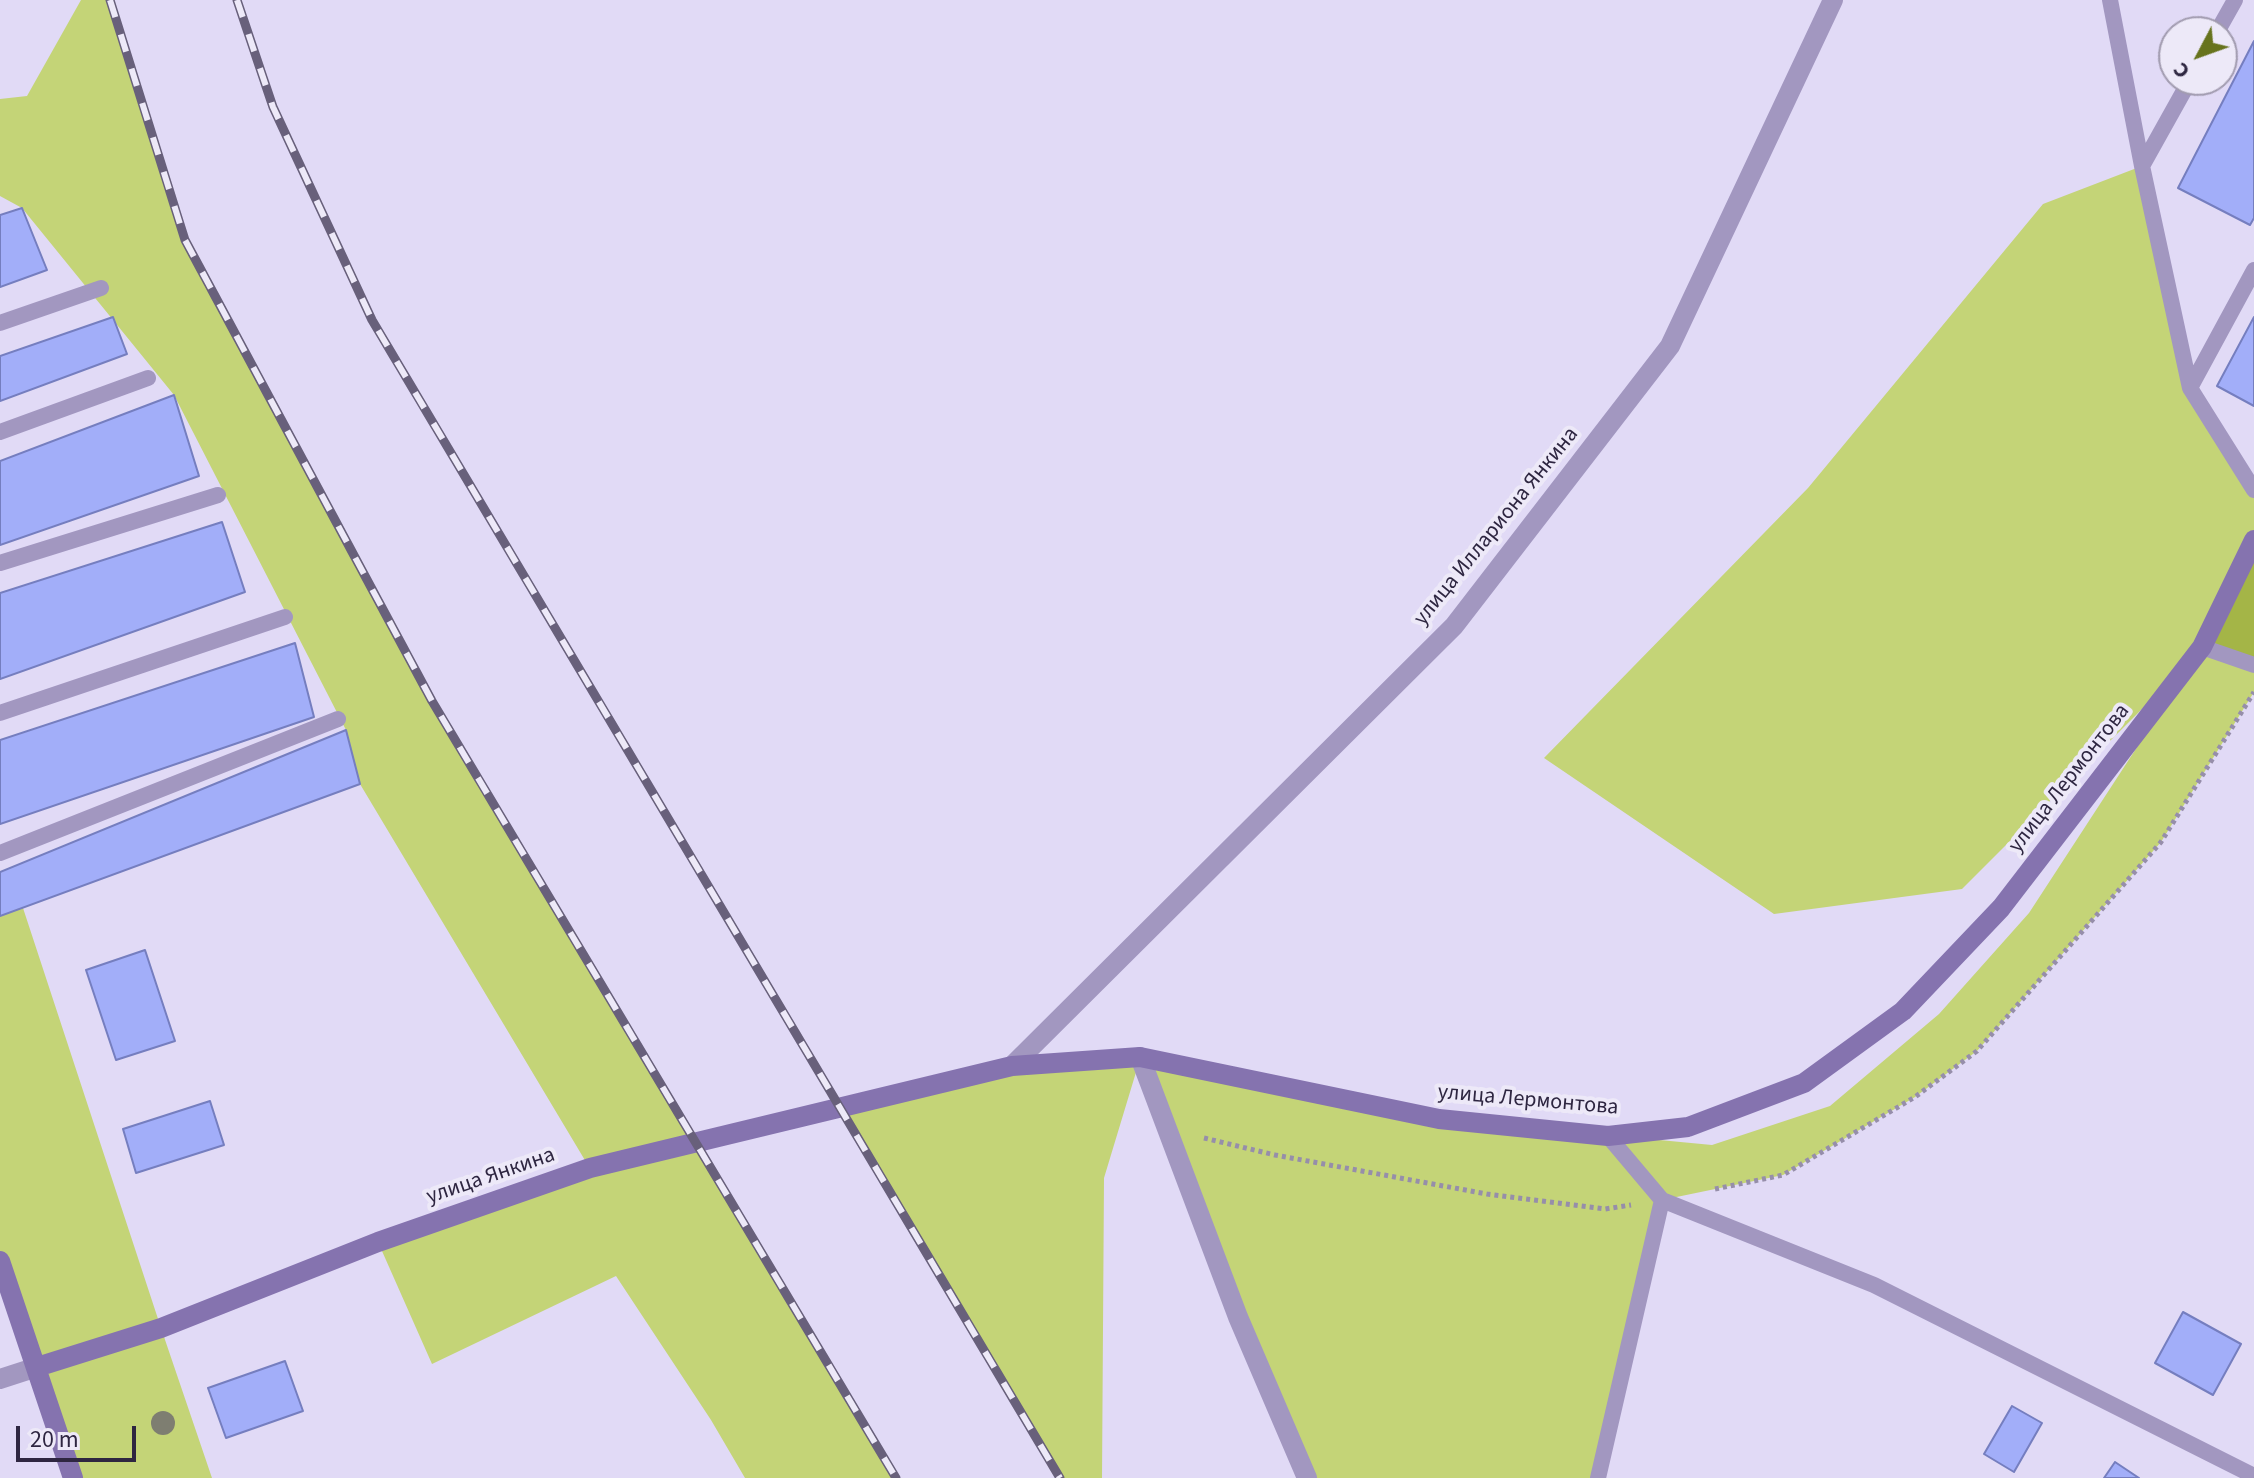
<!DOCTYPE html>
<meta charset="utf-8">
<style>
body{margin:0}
#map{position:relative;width:2254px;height:1478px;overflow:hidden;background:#e1daf6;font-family:"Source Sans 3",sans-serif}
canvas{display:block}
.north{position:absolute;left:2158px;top:16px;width:80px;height:80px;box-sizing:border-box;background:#ede9f8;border:2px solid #a19baf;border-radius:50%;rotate:229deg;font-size:22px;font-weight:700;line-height:32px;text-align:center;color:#2e2641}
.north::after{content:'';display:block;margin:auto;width:28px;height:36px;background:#67731d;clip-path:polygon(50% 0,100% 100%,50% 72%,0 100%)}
.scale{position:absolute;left:16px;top:1426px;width:120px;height:36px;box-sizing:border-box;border:4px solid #2e2641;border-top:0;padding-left:10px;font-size:24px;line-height:28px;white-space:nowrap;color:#2e2641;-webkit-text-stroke:6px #ede9f8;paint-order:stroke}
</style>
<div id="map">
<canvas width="2254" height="1478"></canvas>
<div class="north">С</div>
<div class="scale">20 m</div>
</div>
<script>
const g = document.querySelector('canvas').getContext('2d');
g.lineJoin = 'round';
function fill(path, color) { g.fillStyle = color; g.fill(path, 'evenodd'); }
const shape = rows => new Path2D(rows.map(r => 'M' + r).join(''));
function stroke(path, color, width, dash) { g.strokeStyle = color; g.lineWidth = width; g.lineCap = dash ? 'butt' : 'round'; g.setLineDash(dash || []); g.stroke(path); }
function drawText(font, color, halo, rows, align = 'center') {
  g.font = font + ' "Source Sans 3",sans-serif'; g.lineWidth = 8; g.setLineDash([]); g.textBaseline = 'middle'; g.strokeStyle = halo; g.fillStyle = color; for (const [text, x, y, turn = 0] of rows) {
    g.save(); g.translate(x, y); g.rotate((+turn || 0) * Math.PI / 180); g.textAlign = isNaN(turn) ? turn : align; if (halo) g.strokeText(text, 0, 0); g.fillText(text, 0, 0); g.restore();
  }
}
const green = shape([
 [81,0,110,0,185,240,432,701,896,1478,745,1478,711,1420,616,1276,432,1364,378,1242,589,1167,360,784,346,730,174,395,22,208,0,196,0,99,27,96],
 [2142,166,2190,388,2254,490,2254,692,2161,842,1977,1051,1915,1097,1783,1175,1662,1200,1598,1478,1307,1478,1140,1059,1104,1178,1102,1478,1060,1478,840,1107,1012,1066,1140,1057,1439,1119,1712,1145,1830,1106,1939,1014,2029,913,2199,652,1962,889,1774,914,1544,758,1808,488,2043,204],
 [23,908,161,1328,212,1478,73,1478,0,1261,0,916]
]);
const forest = shape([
 [2254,540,2254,665,2202,647]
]);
const building = shape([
 [2254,41,2254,218,2250,225,2178,188,2254,41],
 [22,208,47,270,0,287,0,215,22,208],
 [113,317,127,354,0,401,0,356,113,317],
 [2254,317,2254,406,2217,386,2254,317],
 [174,395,199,476,0,545,0,461,174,395],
 [222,522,245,592,0,679,0,593,222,522],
 [295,643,314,717,0,824,0,740,295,643],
 [346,730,360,784,0,916,0,872,346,730],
 [145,950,175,1041,116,1060,86,970,145,950],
 [210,1101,224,1145,136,1173,123,1129,210,1101],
 [2183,1312,2241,1344,2213,1395,2155,1363,2183,1312],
 [285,1361,303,1411,226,1438,208,1388,285,1361],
 [2012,1406,2042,1423,2014,1472,1984,1454,2012,1406],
 [2115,1462,2139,1478,2104,1478,2115,1462]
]);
const path = shape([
 [1204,1138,1275,1155,1487,1194,1605,1209,1631,1205],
 [1715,1189,1783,1175,1915,1097,1977,1051,2161,842,2254,692]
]);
const lane = shape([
 [2110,0,2142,166],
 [2217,32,2235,0],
 [2190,80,2142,166,2190,388],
 [2254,270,2190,388,2254,490],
 [0,323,101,288],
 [0,432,148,378],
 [0,563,218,495],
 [2202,647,2254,665],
 [0,713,285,617],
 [0,853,338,719],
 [1608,1136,1662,1200,1874,1285,2254,1476],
 [1598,1478,1662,1200]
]);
const street = shape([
 [1140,1057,1238,1317,1307,1478],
 [1012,1066,1454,626,1670,346,1833,0],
 [0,1379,37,1367]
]);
const secondary = shape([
 [0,1261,73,1478],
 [37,1367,161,1328,378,1242,590,1168,1012,1066,1140,1057,1439,1119,1608,1136,1688,1127,1804,1083,1903,1011,2001,908,2202,647,2254,540]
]);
const rail = shape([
 [110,0,185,240,432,701,896,1478],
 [237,0,273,107,372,320,1060,1478]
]);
const trees = [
 [163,1423]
];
const streetNames = [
 ["улица Иллариона Янкина",1497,527,-51],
 ["улица Лермонтова",2070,779,-52],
 ["улица Лермонтова",1528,1101,5],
 ["улица Янкина",491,1177,-19]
];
fill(green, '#c4d477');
fill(forest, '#a4b547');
fill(building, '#a2aef9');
stroke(building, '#757ebf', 2);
stroke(path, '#968eaa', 5, [4, 4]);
stroke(lane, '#a297c0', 16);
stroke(street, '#a297c0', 20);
stroke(secondary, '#8573af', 20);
stroke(rail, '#68607b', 9);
stroke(rail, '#ede9f8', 6, [18]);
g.fillStyle = '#7e7e71';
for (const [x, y] of trees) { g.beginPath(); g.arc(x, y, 12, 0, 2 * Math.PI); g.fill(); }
drawText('22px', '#2e2641', '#ede9f8', streetNames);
</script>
